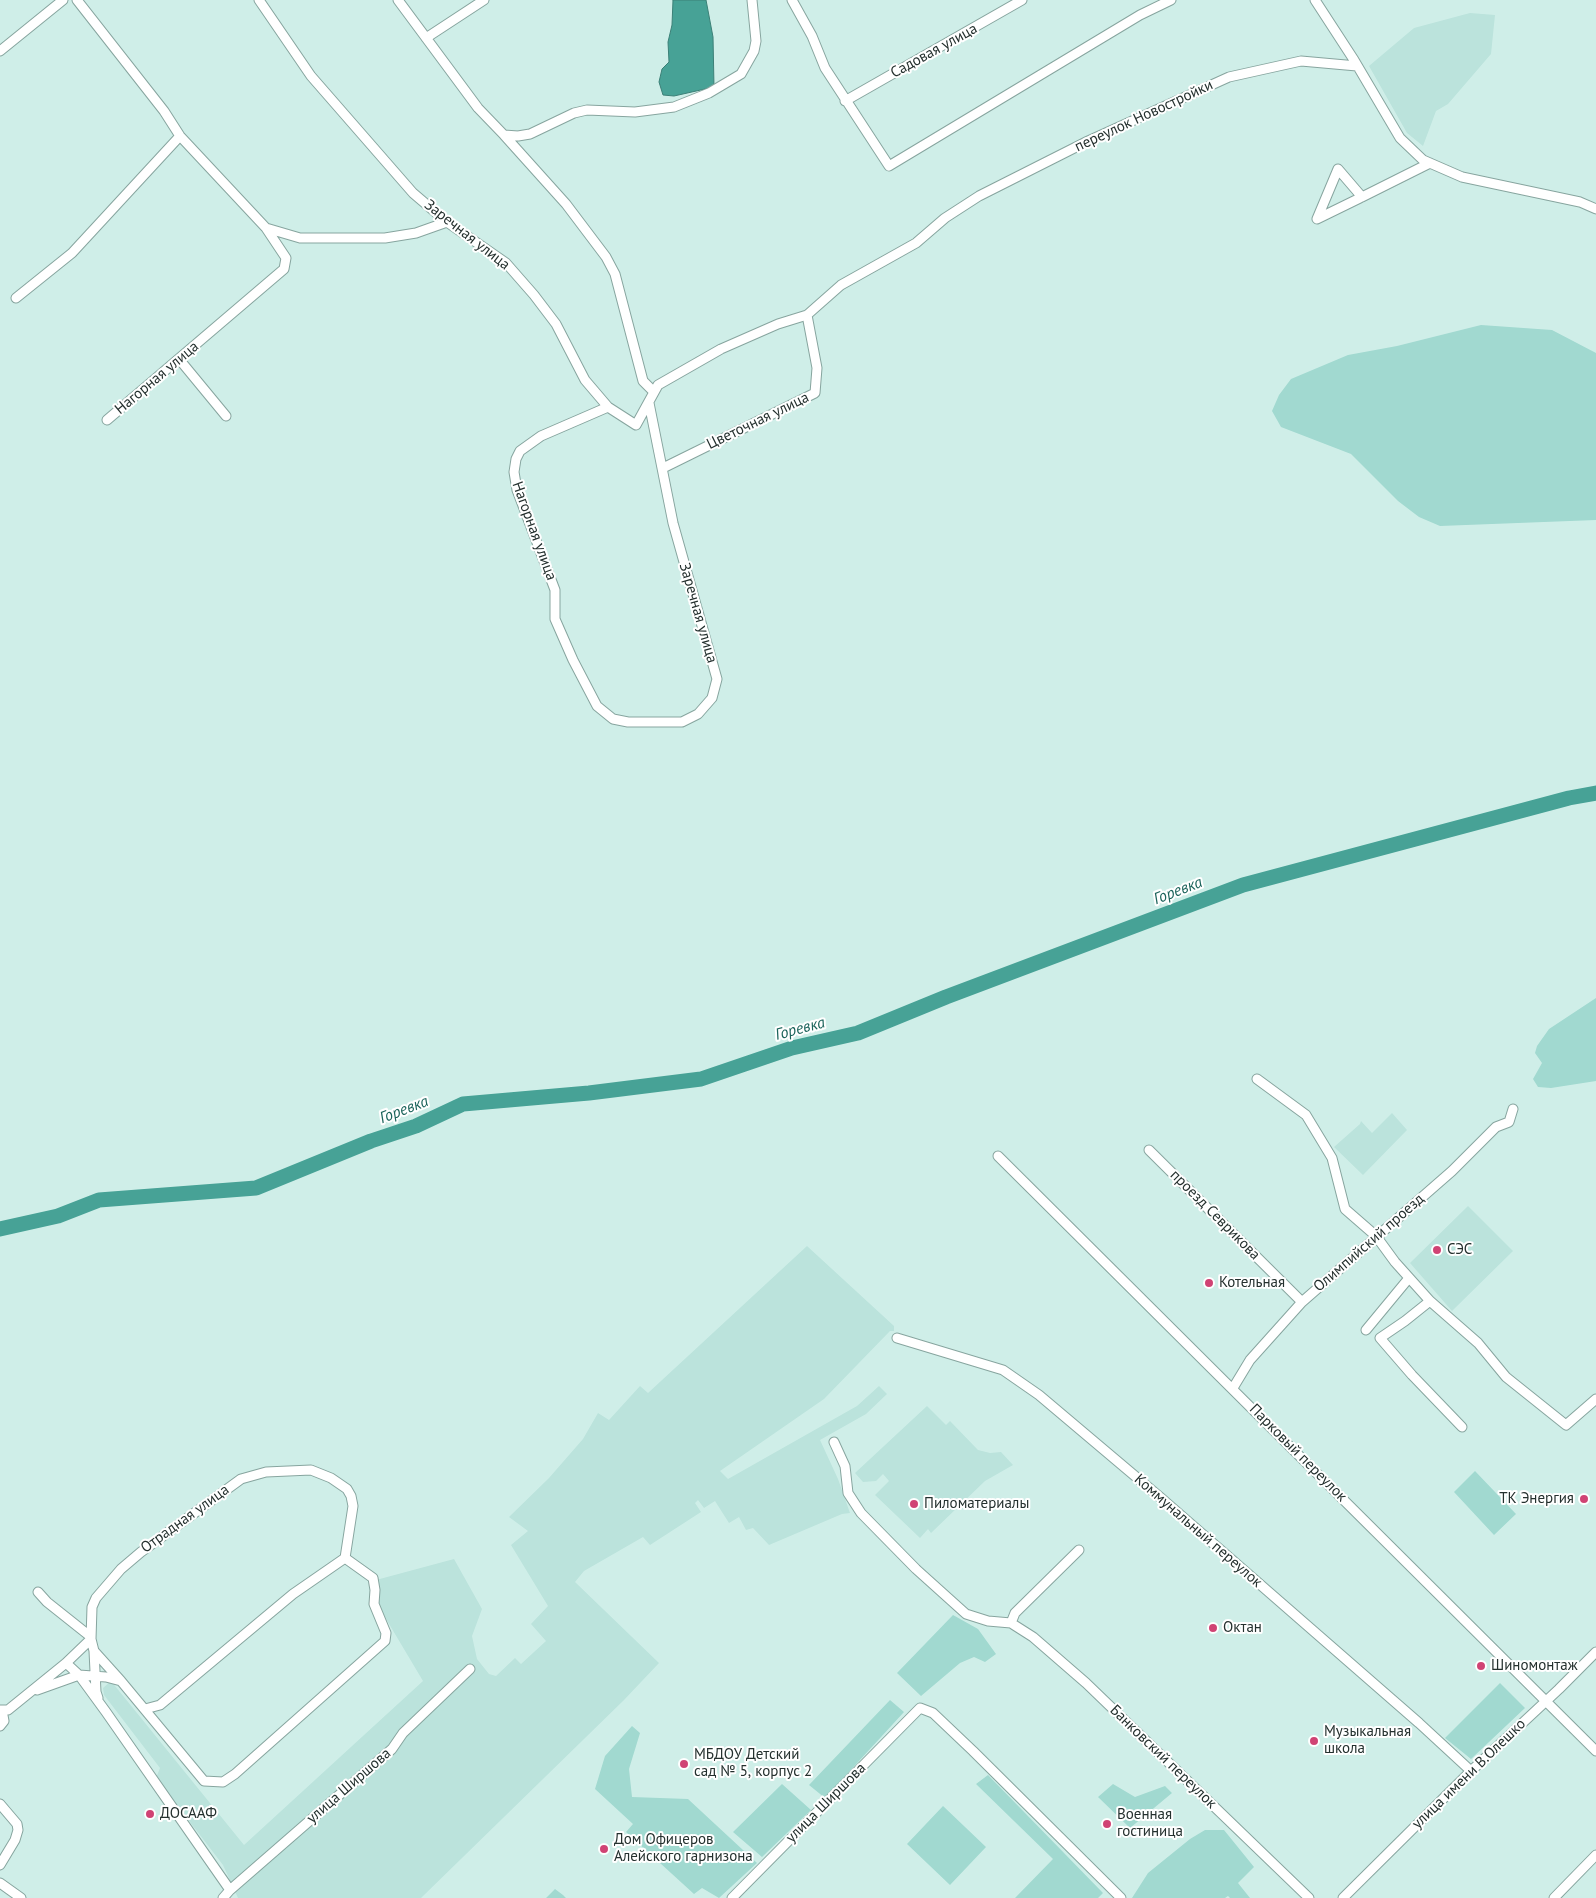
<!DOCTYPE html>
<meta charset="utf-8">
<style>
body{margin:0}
canvas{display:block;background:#cfeee8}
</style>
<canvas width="1596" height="1898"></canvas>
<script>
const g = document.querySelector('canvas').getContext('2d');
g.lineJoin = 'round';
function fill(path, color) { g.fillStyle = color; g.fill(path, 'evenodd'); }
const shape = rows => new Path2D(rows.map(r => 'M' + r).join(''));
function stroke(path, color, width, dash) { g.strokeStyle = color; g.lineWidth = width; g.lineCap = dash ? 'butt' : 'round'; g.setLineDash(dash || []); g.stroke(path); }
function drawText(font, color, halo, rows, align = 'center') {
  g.font = font + ' "PT Sans",sans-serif'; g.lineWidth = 4; g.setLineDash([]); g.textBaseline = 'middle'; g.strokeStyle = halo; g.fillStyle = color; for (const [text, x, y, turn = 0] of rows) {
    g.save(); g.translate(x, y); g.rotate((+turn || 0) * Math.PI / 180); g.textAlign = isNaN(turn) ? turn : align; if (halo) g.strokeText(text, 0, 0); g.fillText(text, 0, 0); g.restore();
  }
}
const built = shape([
 [1470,13,1495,15,1491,54,1448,104,1436,111,1423,146,1407,133,1369,66,1414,28],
 [1392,1113,1407,1130,1363,1175,1334,1147,1360,1124,1361,1121,1372,1133],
 [1468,1206,1513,1251,1452,1311,1410,1263],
 [807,1246,894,1326,894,1331,890,1331,824,1399,720,1471,728,1479,857,1406,879,1386,887,1394,866,1414,820,1440,838,1479,850,1513,842,1514,769,1545,753,1528,746,1530,739,1517,729,1523,715,1501,704,1508,698,1500,695,1503,701,1512,650,1545,643,1537,584,1571,575,1582,659,1663,624,1700,421,1898,238,1898,223,1865,156,1778,160,1768,104,1695,103,1688,111,1681,244,1845,423,1681,376,1602,376,1580,454,1559,482,1609,472,1636,477,1659,489,1674,496,1676,515,1658,521,1664,546,1641,531,1624,548,1606,511,1545,528,1531,509,1517,549,1478,583,1439,598,1413,609,1420,640,1386,648,1393],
 [927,1406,946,1425,950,1421,978,1450,990,1453,1001,1452,1013,1465,985,1481,931,1533,928,1529,920,1538,875,1495,889,1481,883,1474,876,1481,863,1482,855,1473]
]);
const green = shape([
 [1481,325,1552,330,1596,353,1596,520,1440,526,1419,517,1398,501,1351,454,1281,427,1272,411,1279,395,1291,379,1348,355,1397,346],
 [1596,998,1596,1081,1551,1088,1538,1087,1533,1079,1542,1063,1535,1053,1537,1046,1549,1029],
 [1475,1471,1516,1514,1494,1535,1454,1492],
 [953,1615,978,1629,996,1654,985,1662,974,1657,960,1663,921,1696,897,1673],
 [1500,1683,1525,1708,1471,1759,1445,1738],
 [890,1700,904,1712,825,1798,809,1785],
 [632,1726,640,1733,629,1769,632,1797,688,1799,757,1863,719,1898,702,1888,694,1894,626,1832,633,1824,595,1789,605,1756],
 [988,1775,1103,1893,1098,1898,1015,1898,1053,1859,976,1784],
 [782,1784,811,1810,762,1857,733,1832],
 [1113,1784,1135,1797,1165,1786,1172,1793,1130,1828,1098,1797],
 [943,1806,986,1847,950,1885,907,1844],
 [1205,1830,1224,1830,1254,1867,1238,1883,1250,1898,1230,1898,1228,1896,1225,1898,1132,1898,1148,1873,1190,1839],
 [555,1889,563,1895,566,1898,546,1898]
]);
const water = shape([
 [673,0,706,0,713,37,714,87,674,96,663,95,659,82,662,69,669,62,668,42,672,25,673,0]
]);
const river = shape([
 [0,1229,58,1216,99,1200,256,1188,371,1141,416,1126,463,1104,589,1093,701,1079,792,1048,858,1033,946,997,1243,885,1569,798,1596,793]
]);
const minor = shape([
 [77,0,164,111,180,136,266,228,300,238,385,238,416,233,447,222],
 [259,0,311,76,413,193,447,222,506,263,534,295,556,324,585,380,608,407],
 [398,0,478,108,504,135,518,136,530,134,574,113,587,110,635,112,674,107,709,93,741,74,754,51,756,41,752,0],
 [792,0,812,36,825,68,889,166,1140,15,1171,0],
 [1315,0,1354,60,1400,138,1423,160,1462,177,1580,202,1596,209],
 [426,38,484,0],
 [0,51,63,0],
 [845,101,1022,0],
 [504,135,566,204,606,257,615,274,643,381,654,392],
 [1362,197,1338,169,1317,219,1362,197,1430,163],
 [16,298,72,253,180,136],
 [807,315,841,285,916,243,945,218,979,196,1088,141,1229,77,1301,61,1357,66],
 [179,359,226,416],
 [649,403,673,523,717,679,712,698,698,714,682,722,628,722,613,719,597,706,573,660,555,619,555,590,517,490,514,472,516,459,520,451,541,436,608,407,636,425,658,385,721,349,778,324,807,315,817,368,815,393,663,468],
 [107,420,284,269,286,258,266,228],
 [1257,1079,1306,1115,1332,1158,1345,1209,1376,1236,1395,1262,1430,1301,1478,1343,1506,1377,1566,1425,1596,1399],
 [1149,1150,1302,1302],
 [998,1156,1596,1751],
 [1430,1301,1405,1321,1380,1338,1412,1375,1462,1427],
 [1366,1330,1409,1278],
 [897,1338,1003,1370,1039,1395,1161,1498,1419,1723,1471,1771],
 [1233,1388,1250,1360,1302,1302,1452,1171,1496,1127,1509,1122,1513,1109],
 [834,1442,845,1466,848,1493,861,1513,916,1569,966,1614,988,1621,1011,1623,1033,1637,1086,1683,1309,1898],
 [38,1592,47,1602,91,1637],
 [1011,1623,1015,1613,1079,1550],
 [94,1651,96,1692,98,1698],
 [66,1663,79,1675,106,1712,230,1890],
 [37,1690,79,1675,106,1677,121,1681],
 [145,1709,160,1705,293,1594,345,1558,373,1578,375,1590,374,1604,386,1633,385,1641,235,1774,223,1782,204,1781,121,1681,94,1651,91,1639,92,1607,96,1598,121,1569,141,1552,241,1479,266,1472,311,1470,331,1478,347,1489,351,1496,353,1506,345,1558],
 [0,1710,8,1710,66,1663,91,1639],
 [0,1726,4,1721,2,1710],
 [0,1804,17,1824,18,1830,15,1840,0,1865],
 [0,1883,21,1898],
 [223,1898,230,1890,392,1749,403,1733,470,1669],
 [732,1898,920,1708,933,1713,973,1751,1121,1898],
 [1343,1898,1471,1771,1559,1689,1596,1652],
 [1554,1898,1596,1855]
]);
const markers = [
 [1437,1250,5,"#d04374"],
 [1209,1283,5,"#d04374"],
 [1584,1499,5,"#d04374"],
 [914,1504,5,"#d04374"],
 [1213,1628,5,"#d04374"],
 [1481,1666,5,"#d04374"],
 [1314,1741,5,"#d04374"],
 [684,1764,5,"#d04374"],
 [150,1814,5,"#d04374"],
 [1107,1824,5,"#d04374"],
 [604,1849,5,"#d04374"]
];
const streetNames = [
 ["Садовая улица",934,51,-29],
 ["переулок Новостройки",1144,116,-25],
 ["Заречная улица",467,235,38],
 ["Нагорная улица",157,378,-40],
 ["Цветочная улица",758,421,-26],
 ["Нагорная улица",534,531,70],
 ["Заречная улица",698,613,74],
 ["проезд Севрикова",1215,1215,45],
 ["Олимпийский проезд",1369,1243,-41],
 ["Парковый переулок",1298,1453,45],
 ["Отрадная улица",185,1519,-36],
 ["Коммунальный переулок",1198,1531,41],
 ["Банковский переулок",1163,1757,44],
 ["улица имени В.Олешко",1469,1774,-44],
 ["улица Ширшова",349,1786,-41],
 ["улица Ширшова",826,1803,-45]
];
const poiNames = [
 ["СЭС",1447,1250],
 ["Котельная",1219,1283],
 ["ТК Энергия",1574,1499,"right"],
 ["Пиломатериалы",924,1504],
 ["Октан",1223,1628],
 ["Шиномонтаж",1491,1666],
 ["Музыкальная",1324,1732],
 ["школа",1324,1749],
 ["МБДОУ Детский",694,1755],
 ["сад № 5, корпус 2",694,1772],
 ["ДОСААФ",160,1814],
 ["Военная",1117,1815],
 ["гостиница",1117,1832],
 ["Дом Офицеров",614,1840],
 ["Алейского гарнизона",614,1857]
];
const waterNames = [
 ["Горевка",1178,891,-21],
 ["Горевка",800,1029,-15],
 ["Горевка",404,1110,-21]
];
fill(built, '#bbe3dc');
fill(green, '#a1d9d0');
fill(water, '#47a296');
stroke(water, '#3c8077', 1);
stroke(river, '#47a296', 15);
stroke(minor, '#87a59f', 11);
stroke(minor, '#fff', 9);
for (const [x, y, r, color] of markers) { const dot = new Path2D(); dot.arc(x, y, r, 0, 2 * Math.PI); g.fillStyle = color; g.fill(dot); stroke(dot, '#fff', 2); }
drawText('15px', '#24302e', '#fff', streetNames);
drawText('15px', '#24302e', '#fff', poiNames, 'left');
drawText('italic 16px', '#1a635a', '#fff', waterNames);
</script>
